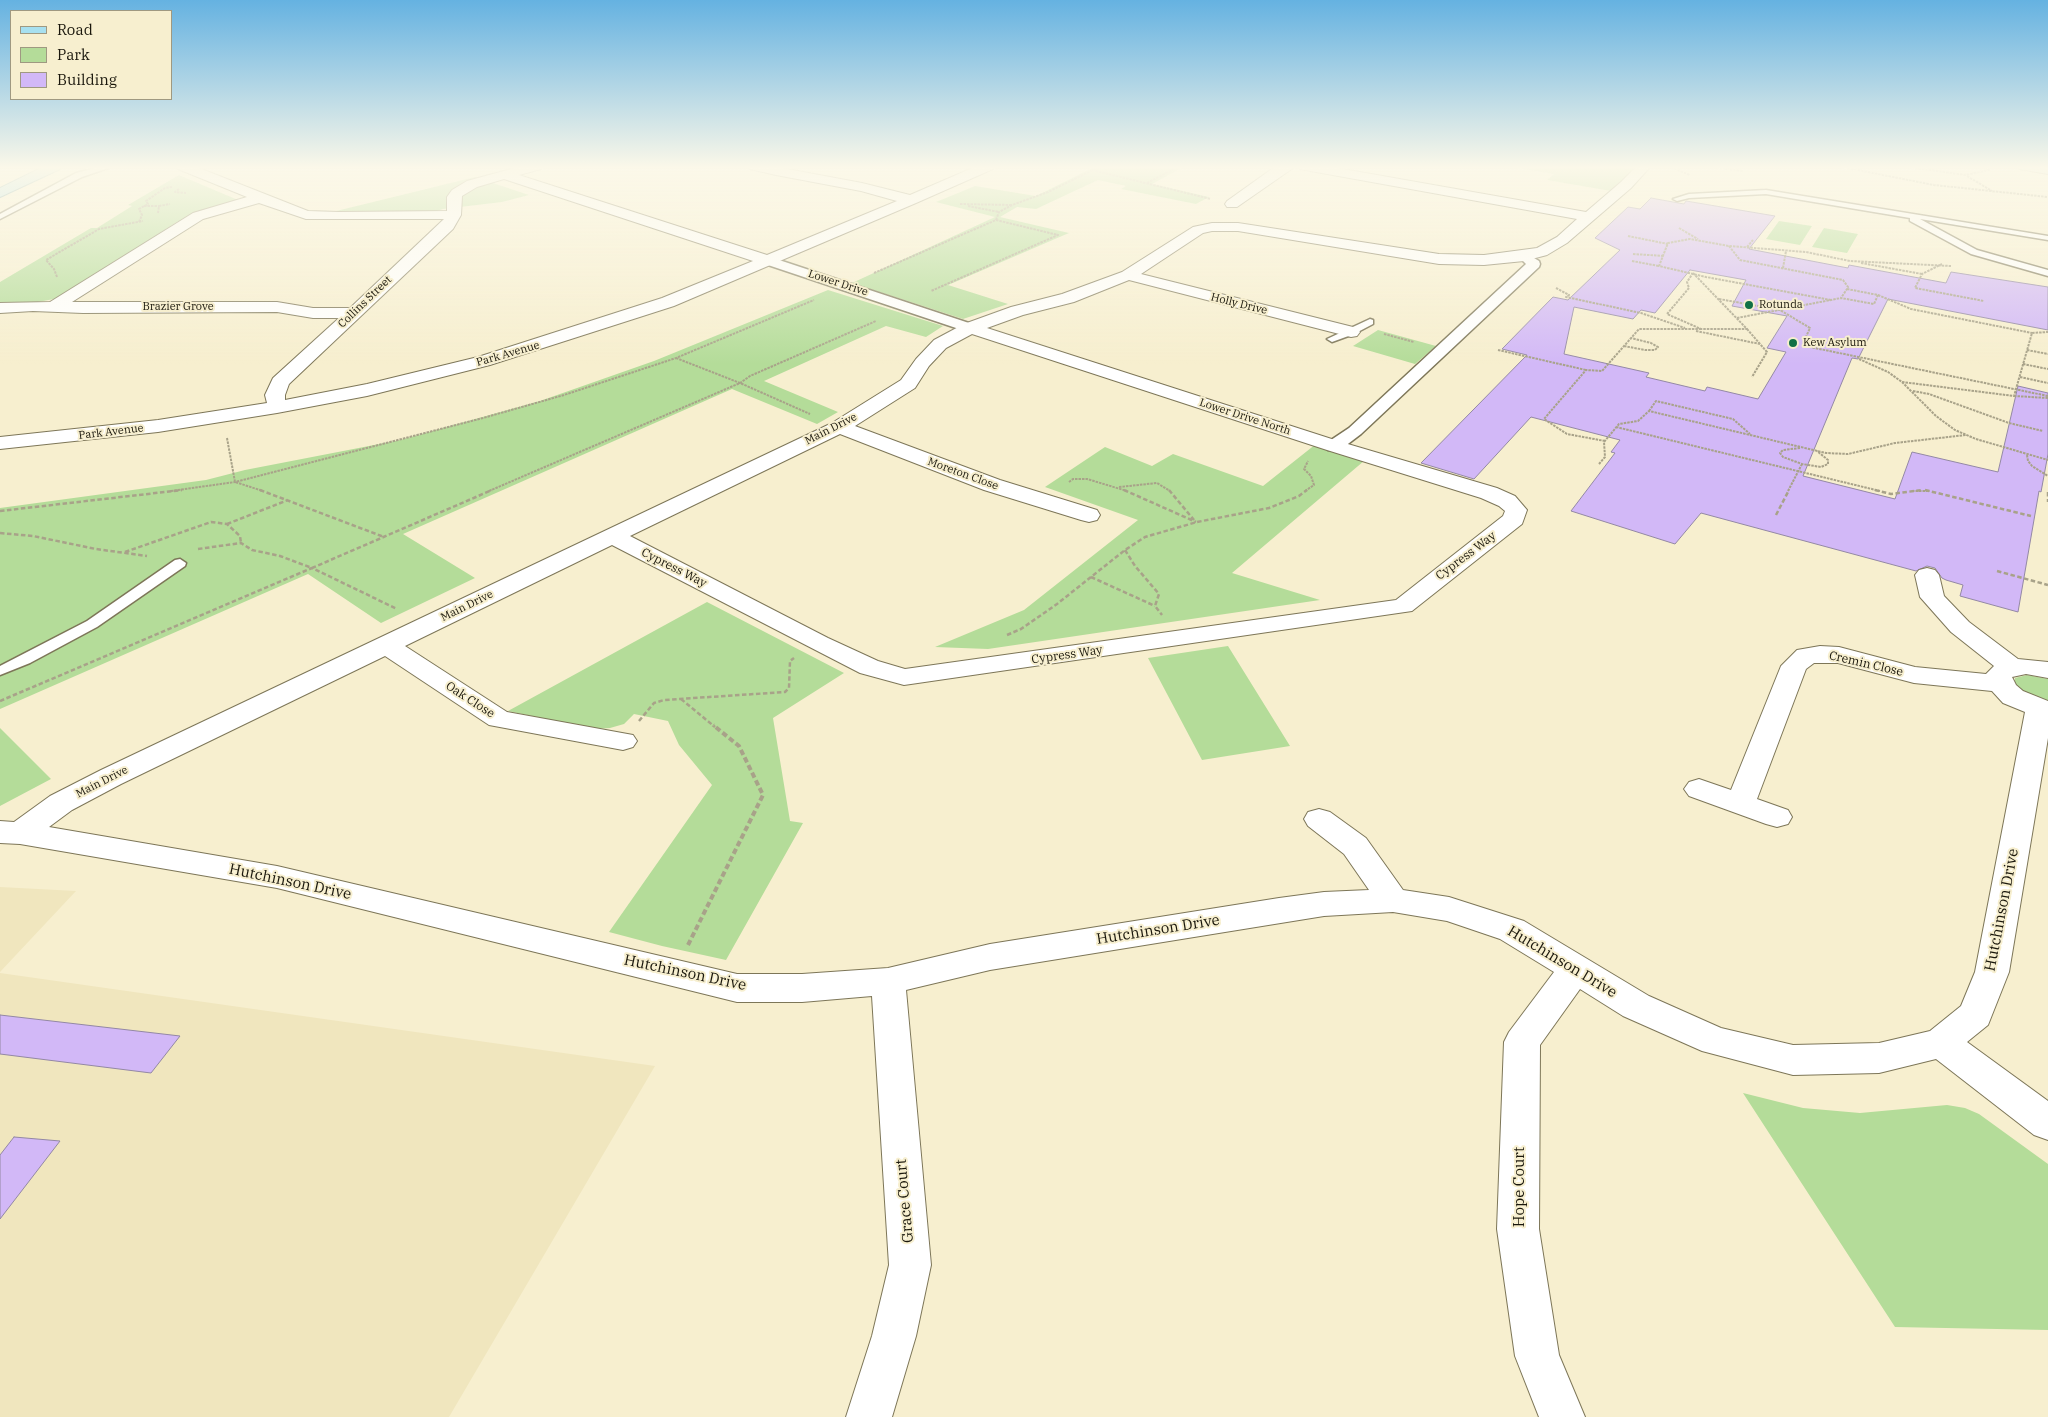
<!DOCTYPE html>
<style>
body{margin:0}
#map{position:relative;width:2048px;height:1417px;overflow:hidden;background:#f7efcf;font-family:"IBM Plex Serif",serif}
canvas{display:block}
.legend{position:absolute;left:10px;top:10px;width:162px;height:90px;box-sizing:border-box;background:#f7efcf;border:1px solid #9f9981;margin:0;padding:6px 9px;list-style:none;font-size:15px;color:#1a170c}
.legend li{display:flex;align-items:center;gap:10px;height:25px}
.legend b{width:25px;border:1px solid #9f9981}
</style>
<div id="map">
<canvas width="2048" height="1417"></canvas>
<ul class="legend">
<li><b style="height:6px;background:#a7e0ef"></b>Road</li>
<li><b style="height:14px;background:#b4dc99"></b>Park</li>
<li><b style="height:14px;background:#d2b8f7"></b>Building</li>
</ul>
</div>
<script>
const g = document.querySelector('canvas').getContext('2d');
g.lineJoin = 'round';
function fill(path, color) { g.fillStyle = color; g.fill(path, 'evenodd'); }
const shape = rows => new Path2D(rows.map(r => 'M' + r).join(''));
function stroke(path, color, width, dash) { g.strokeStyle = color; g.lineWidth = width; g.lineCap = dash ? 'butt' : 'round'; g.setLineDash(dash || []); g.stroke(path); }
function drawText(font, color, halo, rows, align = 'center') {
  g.font = font + ' "IBM Plex Serif",serif'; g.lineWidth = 4; g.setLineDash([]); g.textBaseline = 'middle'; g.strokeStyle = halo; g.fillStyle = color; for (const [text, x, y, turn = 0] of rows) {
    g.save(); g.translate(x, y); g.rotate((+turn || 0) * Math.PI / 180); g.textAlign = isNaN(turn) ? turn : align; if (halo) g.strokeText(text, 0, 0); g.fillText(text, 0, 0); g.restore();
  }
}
const built = shape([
 [0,887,76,891,0,972],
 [0,973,655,1066,449,1417,0,1417]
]);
const green = shape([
 [1096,166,1185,166,1152,184,1209,197,1196,204,1121,189,1126,186,1098,180,1036,209,1017,207,1000,217,1069,233,948,285,1008,304,963,319,852,283,995,217,936,202,975,186,1036,196],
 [1506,166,1631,166,1636,168,1611,191,1547,180,1554,174],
 [179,175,238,200,207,209,177,222,59,298,38,302,0,305,0,282,91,228,97,228,132,206,128,205],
 [475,177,529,195,502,202,443,209,433,212,328,213],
 [1779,221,1812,226,1800,245,1766,239],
 [1824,228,1858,234,1847,253,1812,247],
 [828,290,943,326,926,337,886,326,764,381,838,412,817,424,732,389,403,534,475,578,381,623,308,574,0,709,0,508,206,480,245,470,400,440,540,401,654,361],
 [1378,330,1436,346,1415,364,1353,346],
 [1321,440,1371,455,1232,573,1320,600,988,649,935,647,1024,610,1138,520,1045,487,1105,447,1152,466,1173,454,1263,486],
 [707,602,844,673,773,718,790,821,803,823,726,960,662,946,609,932,712,785,679,745,668,721,634,714,624,724,610,728,594,729,508,711],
 [1228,646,1290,746,1202,760,1148,658],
 [2027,675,2048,679,2048,703,2035,700,2015,686,2015,678],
 [0,728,51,779,0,806],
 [1743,1093,1803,1108,1860,1113,1947,1105,1965,1108,1979,1114,2048,1164,2048,1330,1895,1327]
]);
const building = shape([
 [1651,198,1684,204,1686,201,1775,216,1749,249,1848,268,1849,265,1946,283,1951,272,2048,287,2048,330,1888,299,1858,359,1852,358,1803,476,1895,499,1912,452,1998,472,2018,386,2048,393,2048,454,2041,492,2039,491,2018,612,1960,596,1963,585,1946,580,1942,578,1935,568,1927,566,1916,571,1701,513,1675,544,1571,511,1615,453,1611,452,1620,440,1531,417,1474,479,1421,463,1527,355,1502,349,1553,297,1568,300,1620,250,1595,238,1628,207,1640,209,1651,198],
 [1690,270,1746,280,1732,306,1787,316,1767,348,1786,352,1758,399,1707,387,1705,391,1646,377,1649,373,1564,354,1574,307,1633,319,1641,310,1655,313,1690,270],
 [0,1015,180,1036,151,1073,0,1054,0,1015],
 [14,1137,60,1141,0,1219,0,1155,14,1137]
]);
const pathFar2 = shape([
 [1674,166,1673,168,1690,175],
 [1709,166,1743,171],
 [1837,166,1934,185,2048,197],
 [1901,166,1966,175,1989,170,1987,166],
 [1092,170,1211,199],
 [1967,176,1992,191],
 [1147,183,1179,166],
 [179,189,175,192,186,193],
 [960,204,1012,205],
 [144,206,159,206],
 [968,206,999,212],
 [158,213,159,206,170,204],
 [996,220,999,212,1012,205,1048,192,1101,166],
 [139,222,142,215,139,209,148,204,146,201,165,188,172,187],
 [1679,228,1698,239],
 [1628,236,1668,244],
 [1729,246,1740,260,1843,280,1848,287,1847,289],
 [1747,247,1753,240],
 [1633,254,1664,256],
 [1632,261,1659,266],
 [1861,263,1922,274],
 [1942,264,1922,274,1915,288,1984,301],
 [1783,268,1786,251],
 [874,273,996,220,1058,235,931,291],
 [1693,273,1747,329,1701,329,1667,314,1689,288,1687,282,1693,273],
 [57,277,54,269,46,260,99,229,143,221],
 [1556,288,1569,295,1566,297,1641,313,1685,328],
 [1847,289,1878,295,1874,304,1841,298,1847,289],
 [1878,295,1911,309,2032,333],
 [1719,299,1780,310,1810,328,1805,339,1815,341,1810,347,2048,396],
 [1831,300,1706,277,1659,266,1668,243,1690,239,1729,246,1806,252,1850,261,1951,266],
 [1737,318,1841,298],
 [1747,329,1767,352,1752,377],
 [1696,331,1760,344],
 [1384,334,1414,342],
 [1624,346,1645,350,1655,350,1658,347,1651,343,1631,338],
 [1498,350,1586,370],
 [2027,350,2048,354],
 [676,358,740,383,810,414],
 [1859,359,1888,372,1902,382,1936,416,1955,430,1976,439,2048,460],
 [2023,364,2048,369],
 [2020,377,2048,383],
 [1902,382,2014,396,2032,333,2048,332],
 [1913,391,1929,394,2009,423,2043,431],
 [2014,396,2048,398],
 [1649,411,1656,401,1733,419,1750,434],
 [1616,427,1880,491],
 [227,438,235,482,263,491],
 [1605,441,1567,434,1544,419,1586,370,1602,371,1639,329,1701,329],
 [1800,448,1783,450,1780,453,1783,457,1802,464,1821,467,1828,464,1828,460,1817,451],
 [2027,455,2028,461,2032,466,2048,476],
 [1599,464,1605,457,1604,442,1619,424,1638,421,1649,411,1826,453,1848,454,1895,443,1966,435],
 [1069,482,1073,479,1087,479,1127,491],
 [1119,487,1157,483,1170,491],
 [171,491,235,482,483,418,564,395,676,358,814,300],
 [489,491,740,383,750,376,876,321],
 [1305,491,1314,485,1311,476,1304,469,1308,461],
 [1788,491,1802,464],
 [1912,491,1930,491]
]);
const pathFar1 = shape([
 [260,490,384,537],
 [1124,490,1196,522],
 [1169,490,1194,520],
 [1875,490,1891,494,1922,490],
 [1925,490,2031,516],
 [2048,492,2048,502],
 [0,511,182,490],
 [1776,515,1789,490],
 [227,524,288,500],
 [0,533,33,536,96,549,147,556],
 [198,549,241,543,252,550,280,556,312,568,492,490],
 [1125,550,1135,566,1159,594,1155,606,1162,615],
 [125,552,211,522,227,524,240,536,241,543],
 [1997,571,2048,585],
 [1091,577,1155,606],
 [1007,635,1021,629,1057,604,1125,550,1145,537,1197,522,1269,508,1299,496,1307,490],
 [681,699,715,727],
 [0,701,312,568,397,609],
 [639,721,654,703,664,700,785,692,789,688,790,661,794,658]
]);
const path = shape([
 [688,945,763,795,739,746,713,725]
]);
const service = shape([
 [103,166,114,166,82,177,0,219,0,214,76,173,103,166],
 [1766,190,2048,236,2048,240,1920,219,1977,250,2048,270,2048,276,1971,254,1910,221,1910,218,1766,194,1689,198,1677,201,1673,199,1689,194,1766,190],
 [1370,319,1373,320,1373,324,1354,334,1332,342,1327,339,1370,319],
 [180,559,186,563,185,566,97,627,30,663,0,675,0,666,87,621,175,560,180,559]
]);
const pedestrian = shape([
 [1524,252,1539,261,1540,264,1539,267,1361,434,1340,450,1328,450,1326,446,1328,442,1349,428,1526,264,1518,256,1524,252],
 [767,256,975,325,977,328,975,331,970,332,965,331,762,263,761,260,762,257,767,256]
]);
const minor = shape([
 [177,166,194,166,308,211,339,212,447,211,447,197,452,190,467,181,522,166,542,166,541,169,519,175,767,255,897,201,861,191,776,175,750,169,749,166,771,166,862,183,910,195,977,166,995,166,993,169,916,203,674,306,490,365,367,396,277,413,158,432,0,449,0,437,158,420,267,403,265,395,273,378,339,318,313,318,277,312,83,313,33,311,0,313,0,303,50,302,193,213,247,197,178,169,177,166],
 [504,179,753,261,662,298,478,357,367,384,285,400,285,395,289,384,453,229,461,215,462,196,477,187,504,179],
 [259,203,306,219,444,219,350,308,313,308,277,302,72,302,203,219,259,203],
 [1276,166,1296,166,1237,207,1227,207,1225,204,1227,201,1276,166],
 [1299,166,1326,166,1586,212,1621,182,1637,166,1651,166,1631,188,1567,243,1547,255,1524,261,1484,265,1439,264,1238,231,1212,231,1203,233,1141,274,1357,328,1360,332,1357,336,1351,337,1129,280,1074,302,1023,315,987,328,1341,442,1497,488,1515,496,1527,510,1522,524,1412,611,904,685,860,673,612,545,405,646,507,712,633,735,637,741,633,747,623,750,489,725,385,656,121,784,72,810,49,827,277,866,737,974,802,974,888,968,990,944,1279,898,1324,892,1369,890,1344,854,1308,826,1304,819,1308,812,1319,809,1330,812,1366,838,1403,890,1449,897,1524,921,1649,996,1721,1028,1793,1045,1879,1043,1930,1031,1961,1006,1975,972,2025,712,2003,703,1992,691,1914,683,1838,663,1814,663,1806,669,1757,799,1788,810,1792,817,1788,824,1777,827,1766,824,1689,796,1684,789,1689,782,1699,779,1731,790,1781,666,1797,650,1820,646,1839,647,1915,667,1986,674,1994,666,1951,632,1920,597,1915,575,1919,570,1927,568,1935,570,1939,575,1944,596,1969,622,2018,659,2048,662,2048,678,2026,674,2012,677,2016,685,2023,691,2048,701,2048,738,2009,972,1988,1025,1967,1042,2048,1101,2048,1140,2034,1135,1936,1059,1879,1073,1793,1075,1702,1051,1623,1016,1580,989,1540,1045,1539,1229,1559,1355,1585,1417,1539,1417,1515,1356,1497,1229,1504,1042,1509,1032,1554,972,1500,939,1447,921,1393,912,1324,916,990,970,906,990,931,1265,916,1336,892,1417,846,1417,872,1336,889,1265,872,996,802,1002,737,1002,277,888,20,844,0,843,0,821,14,822,50,796,101,770,832,423,901,380,916,359,934,340,964,324,1011,307,1062,294,1122,272,1193,227,1212,223,1238,223,1439,254,1484,255,1537,248,1557,237,1577,219,1305,170,1300,169,1299,166],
 [972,334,1327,450,1481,498,1499,506,1505,511,1503,516,1396,600,905,669,878,661,828,638,630,536,840,434,984,490,1081,520,1089,522,1097,520,1100,515,1097,510,1000,480,855,426,915,388,929,366,946,348,972,334]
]);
const secondary = shape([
 [2017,166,2048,166,2048,174,2019,169,2017,166]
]);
const primary = shape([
 [45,166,62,166,60,169,0,197,0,188,45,166]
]);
const markers = [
 [1749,305,5,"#107045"],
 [1793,343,5,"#107045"]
];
const farStreetnames = [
 ["Lower Drive",838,283,18],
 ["Collins Street",365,302,-44],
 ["Holly Drive",1239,304,14],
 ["Brazier Grove",178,307],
 ["Park Avenue",508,354,-16],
 ["Lower Drive North",1245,417,18],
 ["Main Drive",831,429,-27],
 ["Park Avenue",111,432,-7],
 ["Moreton Close",963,474,20],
 ["Main Drive",467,606,-26],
 ["Main Drive",102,782,-27]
];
const farPoinames = [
 ["Rotunda",1759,305],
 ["Kew Asylum",1803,343]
];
const streetNames = [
 ["Cypress Way",1466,556,-37],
 ["Cypress Way",674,568,27],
 ["Cypress Way",1067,655,-8],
 ["Cremin Close",1866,664,13],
 ["Oak Close",470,700,33]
];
const nearStreetnames = [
 ["Hutchinson Drive",290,882,12],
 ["Hutchinson Drive",2002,910,-79],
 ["Hutchinson Drive",1158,930,-9],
 ["Hutchinson Drive",1562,962,31],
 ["Hutchinson Drive",685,973,12],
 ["Hope Court",1520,1187,-90],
 ["Grace Court",905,1201,-95]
];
fill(built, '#f0e6be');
fill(green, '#b4dc99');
fill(building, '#d2b8f7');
stroke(building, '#9388a4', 1);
stroke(service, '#7d7658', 3);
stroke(pedestrian, '#7d7658', 3);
stroke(minor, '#7d7658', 2);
stroke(secondary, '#7d7658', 2);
stroke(primary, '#508d98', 2);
stroke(pathFar2, '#a8a289', 2, [2.5, 1]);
stroke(pathFar1, '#a8a289', 2.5, [4.5, 2.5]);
stroke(path, '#a8a289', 4, [5.5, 3]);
fill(service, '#fff');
fill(pedestrian, '#fff');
fill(minor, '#fff');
fill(secondary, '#d3f0f7');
fill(primary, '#a7e0ef');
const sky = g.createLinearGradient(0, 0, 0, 364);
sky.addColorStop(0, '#65b2e1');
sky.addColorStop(0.46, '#fbf8e9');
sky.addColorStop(1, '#fbf8e900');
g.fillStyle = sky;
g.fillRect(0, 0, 2048, 364);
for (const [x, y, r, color] of markers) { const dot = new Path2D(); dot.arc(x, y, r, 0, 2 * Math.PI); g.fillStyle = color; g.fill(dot); stroke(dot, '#f7efcf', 2); }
drawText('11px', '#1a170c', '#f7efcf', farStreetnames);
drawText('11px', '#1a170c', '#f7efcf', farPoinames, 'left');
drawText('12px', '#1a170c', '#f7efcf', streetNames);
drawText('15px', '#1a170c', '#f7efcf', nearStreetnames);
</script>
